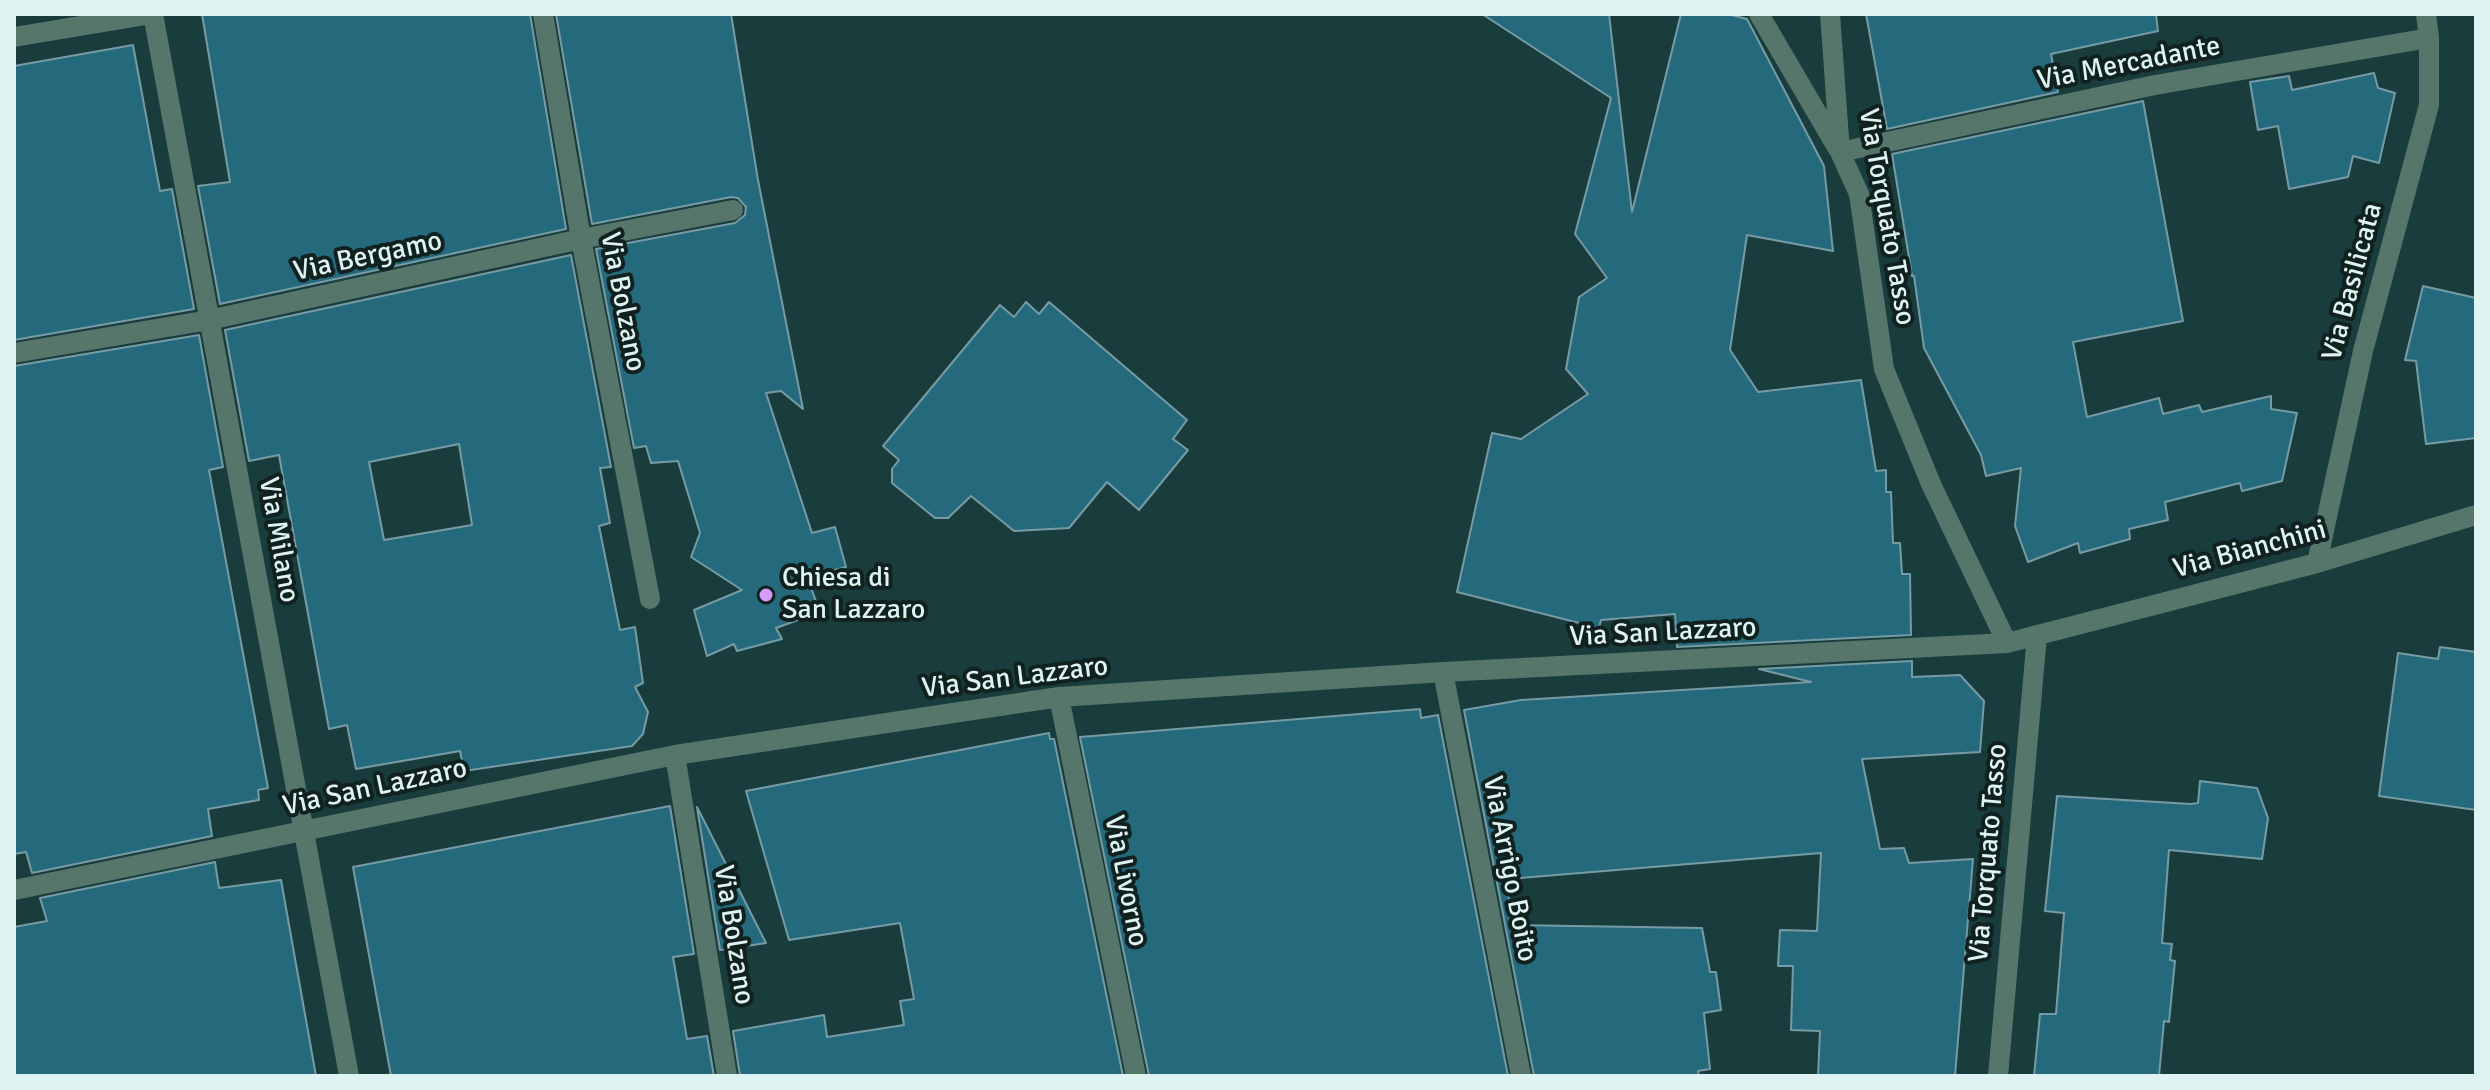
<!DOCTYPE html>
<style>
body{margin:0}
#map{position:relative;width:2490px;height:1090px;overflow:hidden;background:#183d3c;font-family:Signika,sans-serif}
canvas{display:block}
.frame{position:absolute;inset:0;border:16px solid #dff3f3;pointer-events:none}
</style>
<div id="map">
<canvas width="2490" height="1090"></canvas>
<div class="frame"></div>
</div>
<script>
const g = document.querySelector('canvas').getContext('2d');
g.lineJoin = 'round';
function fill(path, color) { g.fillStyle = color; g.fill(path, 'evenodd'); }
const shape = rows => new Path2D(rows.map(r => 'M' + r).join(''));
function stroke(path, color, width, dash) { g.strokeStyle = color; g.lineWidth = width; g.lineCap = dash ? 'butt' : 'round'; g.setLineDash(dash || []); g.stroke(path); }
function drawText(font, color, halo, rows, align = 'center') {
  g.font = font + ' Signika,sans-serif'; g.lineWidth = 8; g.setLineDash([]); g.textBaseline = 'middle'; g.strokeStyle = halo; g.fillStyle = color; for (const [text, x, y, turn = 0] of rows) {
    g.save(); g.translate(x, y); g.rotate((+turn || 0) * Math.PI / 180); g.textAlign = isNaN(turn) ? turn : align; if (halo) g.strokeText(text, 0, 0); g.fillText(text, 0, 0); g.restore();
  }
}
const building = shape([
 [202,14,530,14,566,229,220,304,198,186,230,182,202,14],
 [556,14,731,14,758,180,803,409,781,391,766,393,812,533,835,527,846,567,807,577,820,612,776,628,782,639,737,651,734,644,707,656,694,610,742,590,691,557,700,533,678,461,651,463,646,446,634,448,596,249,735,223,745,215,746,207,738,198,731,197,592,224,556,14],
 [1482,14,1609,14,1632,212,1681,14,1727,14,1747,19,1824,166,1833,251,1747,235,1730,350,1758,392,1861,380,1876,471,1886,470,1886,492,1891,492,1893,543,1900,543,1902,574,1910,574,1911,635,1677,647,1675,614,1601,620,1599,628,1457,592,1492,433,1521,439,1588,394,1566,369,1579,297,1607,278,1575,234,1611,98,1482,14],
 [1866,14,2156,14,2158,31,2051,54,2058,92,1887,129,1866,14],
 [133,45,160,191,172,189,194,309,14,340,14,66,133,45],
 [2374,73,2378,88,2395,93,2379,163,2353,156,2348,177,2289,189,2278,126,2258,130,2250,82,2289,76,2292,90,2374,73],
 [2143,101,2183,321,2073,342,2087,417,2159,398,2163,414,2199,405,2202,412,2271,396,2271,409,2297,413,2282,481,2242,491,2240,483,2165,502,2168,520,2129,529,2130,539,2080,553,2078,543,2028,562,2015,526,2021,468,1986,476,1981,455,1924,348,1914,276,1912,276,1892,154,2143,101],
 [571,255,611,467,600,468,610,523,599,526,620,630,635,627,643,683,635,687,648,712,643,734,632,746,464,771,460,751,356,769,347,725,329,729,279,455,249,461,225,330,571,255],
 [459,444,472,525,384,540,369,462,459,444],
 [2423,286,2476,298,2476,438,2426,444,2416,361,2405,360,2423,286],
 [1026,302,1039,314,1049,302,1187,420,1173,439,1188,450,1139,510,1107,482,1069,528,1014,531,971,496,948,518,935,518,892,483,892,469,899,460,883,446,1000,305,1014,317,1026,302],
 [199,335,223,467,209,470,268,788,258,790,259,800,208,809,212,836,32,873,26,852,14,854,14,366,199,335],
 [2440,647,2476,652,2476,810,2379,796,2398,653,2438,659,2440,647],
 [1912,661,1912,677,1960,675,1984,701,1980,752,1862,759,1880,849,1904,848,1909,863,1973,859,1955,1076,1818,1076,1820,1031,1791,1030,1793,966,1778,966,1780,930,1817,931,1821,853,1508,879,1510,925,1702,928,1710,972,1716,972,1721,1010,1704,1013,1710,1069,1698,1071,1699,1076,1534,1076,1464,710,1521,700,1811,682,1759,669,1912,661],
 [1420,709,1421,718,1438,715,1508,1076,1149,1076,1080,737,1420,709],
 [1049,733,1050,739,1054,739,1123,1076,740,1076,733,1031,824,1015,827,1037,904,1025,900,1001,914,999,900,923,789,940,746,791,1049,733],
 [2200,781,2257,788,2268,818,2262,859,2169,850,2162,943,2172,944,2170,960,2175,961,2169,1022,2164,1021,2159,1076,2034,1076,2040,1014,2056,1014,2064,913,2045,911,2057,796,2191,804,2198,803,2200,781],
 [670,806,694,954,673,957,687,1039,707,1036,714,1076,391,1076,353,867,670,806],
 [697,807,766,943,720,950,697,807],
 [215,862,219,888,281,880,316,1076,14,1076,14,927,47,921,40,898,215,862]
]);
const minor = shape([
 [153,14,349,1076],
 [543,14,581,239,650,599],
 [1759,14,1838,149],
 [1830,14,1840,152,1859,194,1884,369,1931,484,2007,643],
 [14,37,152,14],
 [1840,152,2155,85,2429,38],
 [14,353,209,320,581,239,733,210],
 [2317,563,2363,351,2429,105,2429,38,2426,14],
 [1443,672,1521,1076],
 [1059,697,1136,1076],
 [675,755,727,1076],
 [14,890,675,755,1059,697,1443,672,2007,643,2317,563,2476,515],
 [1998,1076,2037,635]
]);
const markers = [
 [766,595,8,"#d69bfa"]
];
const streetNames = [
 ["Via Mercadante",2129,64,-11],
 ["Via Torquato Tasso",1886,217,80],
 ["Via Bergamo",368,257,-12],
 ["Via Basilicata",2353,282,-75],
 ["Via Bolzano",622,302,79],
 ["Via Milano",278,540,80],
 ["Via Bianchini",2250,550,-15],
 ["Via San Lazzaro",1663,633,-3],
 ["Via San Lazzaro",1015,678,-7],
 ["Via San Lazzaro",375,788,-12],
 ["Via Torquato Tasso",1989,853,-85],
 ["Via Arrigo Boito",1509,869,79],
 ["Via Livorno",1125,881,79],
 ["Via Bolzano",733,935,81]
];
const poiNames = [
 ["Chiesa di",782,579],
 ["San Lazzaro",782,611]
];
fill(building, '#256a7c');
stroke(building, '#779ba5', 2);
stroke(minor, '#56766b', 20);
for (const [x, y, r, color] of markers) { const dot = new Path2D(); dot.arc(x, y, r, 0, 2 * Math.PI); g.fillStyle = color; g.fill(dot); stroke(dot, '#112120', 3); }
drawText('28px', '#dff3f3', '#112120', streetNames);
drawText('28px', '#dff3f3', '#112120', poiNames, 'left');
</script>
